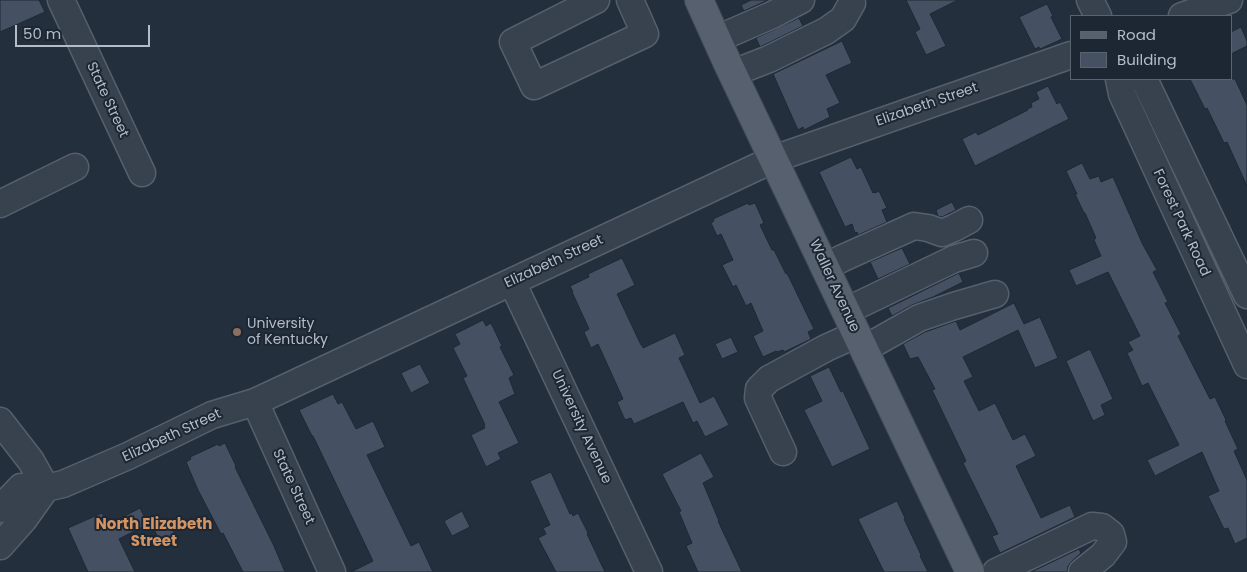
<!DOCTYPE html>
<style>
body{margin:0}
#map{position:relative;width:1247px;height:572px;overflow:hidden;background:#242f3e;font-family:Poppins,sans-serif}
canvas{display:block}
.legend{position:absolute;left:1070px;top:15px;width:162px;height:65px;box-sizing:border-box;background:#1d2633;border:1px solid #59626f;margin:0;padding:6px 9px;list-style:none;font-size:15px;color:#b4bcc9}
.legend li{display:flex;align-items:center;gap:10px;height:25px}
.legend b{width:25px;border:1px solid #59626f}
.scale{position:absolute;left:15px;top:25px;width:135px;height:22px;box-sizing:border-box;border:2px solid #b4bcc9;border-top:0;padding-left:6px;font-size:15px;line-height:18px;white-space:nowrap;color:#b4bcc9;-webkit-text-stroke:4px #1d2633;paint-order:stroke}
</style>
<div id="map">
<canvas width="1247" height="572"></canvas>
<ul class="legend">
<li><b style="height:6px;background:#56606e"></b>Road</li>
<li><b style="height:14px;background:#455162"></b>Building</li>
</ul>
<div class="scale">50 m</div>
</div>
<script>
const g = document.querySelector('canvas').getContext('2d');
g.lineJoin = 'round';
function fill(path, color) { g.fillStyle = color; g.fill(path, 'evenodd'); }
const shape = rows => new Path2D(rows.map(r => 'M' + r).join(''));
function stroke(path, color, width, dash) { g.strokeStyle = color; g.lineWidth = width; g.lineCap = dash ? 'butt' : 'round'; g.setLineDash(dash || []); g.stroke(path); }
function drawText(font, color, halo, rows, align = 'center') {
  g.font = font + ' Poppins,sans-serif'; g.lineWidth = 4; g.setLineDash([]); g.textBaseline = 'middle'; g.strokeStyle = halo; g.fillStyle = color; for (const [text, x, y, turn = 0] of rows) {
    g.save(); g.translate(x, y); g.rotate((+turn || 0) * Math.PI / 180); g.textAlign = isNaN(turn) ? turn : align; if (halo) g.strokeText(text, 0, 0); g.fillText(text, 0, 0); g.restore();
  }
}
const building = shape([
 [0,0,39,0,45,12,0,32,0,0],
 [751,0,768,0,744,11,741,5,751,0],
 [906,0,958,0,930,14,946,46,926,55,915,32,920,29,906,0],
 [1047,4,1053,16,1051,17,1062,39,1040,49,1039,47,1035,49,1019,17,1047,4],
 [799,18,803,26,760,47,756,38,799,18],
 [1241,27,1247,41,1247,46,1231,54,1231,32,1241,27],
 [842,41,852,63,826,75,840,103,827,109,830,117,804,130,803,127,798,130,773,74,842,41],
 [1190,79,1235,79,1247,105,1247,186,1227,142,1224,143,1207,108,1205,109,1190,79],
 [1048,86,1057,104,1060,102,1069,119,975,166,962,139,976,132,978,135,1028,110,1027,109,1032,107,1031,103,1039,99,1036,92,1048,86],
 [851,157,857,169,861,167,873,193,874,192,875,193,879,191,887,208,882,210,887,222,858,235,857,232,855,233,852,224,845,227,819,172,851,157],
 [1082,163,1090,179,1099,176,1101,182,1113,177,1143,245,1157,270,1153,272,1168,302,1165,303,1181,334,1178,336,1210,399,1215,397,1226,420,1225,421,1238,449,1234,451,1247,480,1247,538,1235,544,1228,528,1224,529,1208,496,1219,491,1202,452,1155,476,1147,460,1179,445,1148,383,1142,386,1127,353,1133,350,1128,342,1140,336,1108,272,1076,286,1069,270,1101,256,1094,240,1096,238,1085,213,1084,213,1075,194,1077,194,1066,171,1082,163],
 [952,202,956,210,942,217,938,216,936,210,952,202],
 [748,203,749,205,755,203,764,223,760,225,772,250,774,250,786,274,787,273,814,329,808,332,811,339,784,352,783,350,777,352,776,351,763,357,753,336,763,331,751,303,746,306,736,285,733,287,722,265,733,260,721,234,717,236,711,223,714,221,713,219,748,203],
 [902,248,910,264,878,279,870,262,902,248],
 [622,258,635,285,617,294,641,345,642,345,643,348,675,333,685,355,679,358,700,403,714,396,729,425,705,437,697,421,693,423,683,402,634,424,631,418,625,420,617,402,623,399,598,344,591,348,584,332,589,329,572,292,573,292,570,286,589,277,588,274,622,258],
 [959,273,963,282,933,297,912,305,892,316,888,308,959,273],
 [1014,303,1024,324,1040,317,1058,358,1035,368,1018,330,963,357,973,377,964,381,979,411,995,403,1013,440,1025,434,1036,456,1016,466,1041,518,1070,505,1075,517,1000,553,992,536,998,534,963,463,966,461,932,390,935,389,918,357,910,359,903,344,925,332,956,321,960,330,1014,303],
 [483,320,486,326,491,323,502,346,500,347,514,375,509,378,515,394,499,402,519,443,498,453,501,459,486,467,471,435,485,428,484,426,485,425,463,378,467,376,453,348,460,344,455,334,483,320],
 [731,337,738,352,722,359,715,344,731,337],
 [1090,349,1113,399,1101,405,1105,415,1093,421,1066,361,1090,349],
 [420,364,430,383,411,393,401,373,420,364],
 [829,367,841,392,843,391,870,449,832,467,804,410,822,401,810,376,829,367],
 [333,394,338,404,342,402,356,429,373,421,385,447,367,455,411,546,419,542,433,572,351,572,373,561,313,436,312,436,299,410,333,394],
 [225,443,236,466,235,467,274,546,285,572,243,572,223,533,221,534,198,490,186,462,191,459,190,457,218,444,219,446,225,443],
 [701,453,714,477,703,483,719,521,718,521,742,572,698,572,686,546,692,543,679,512,681,511,662,474,701,453],
 [551,472,570,514,572,513,573,516,578,513,588,533,587,534,605,572,556,572,538,538,546,534,543,528,550,525,530,481,551,472],
 [897,501,905,518,904,519,921,555,920,556,928,572,884,572,858,519,897,501],
 [140,508,148,524,119,539,135,572,88,572,68,528,102,513,108,525,140,508],
 [462,511,470,527,452,536,444,521,462,511],
 [168,520,178,541,163,548,153,527,168,520],
 [1079,549,1081,553,1072,561,1068,566,1067,572,1031,572,1079,549]
]);
const minor = shape([
 [61,0,142,173],
 [596,0,513,42,534,86,645,34,630,0],
 [1090,0,1098,16],
 [1182,16,1229,0],
 [717,39,772,15,801,0],
 [733,73,769,59,826,31,843,19,852,3],
 [1119,79,1122,94,1247,365],
 [1144,79,1247,295],
 [0,204,75,167],
 [825,267,843,258,914,226,928,228,942,233,954,228,969,220],
 [512,282,649,572],
 [846,311,954,259,974,253],
 [864,349,919,318,954,306,995,294],
 [255,402,332,572],
 [0,421,31,461,46,488],
 [783,452,758,398,759,389,769,379,826,348,857,334],
 [0,509,21,487,46,488,63,484,128,456,212,415,255,402,774,159,1071,55],
 [0,546,24,519,46,488],
 [996,572,1092,526,1102,527,1111,534,1113,542,1103,555,1082,572]
]);
const major = shape([
 [699,0,727,62,970,572]
]);
const markers = [
 [237,332,5,"#8d6e63"]
];
const streetNames = [
 ["State Street",107,100,65],
 ["Elizabeth Street",927,105,-19],
 ["Forest Park Road",1181,223,65],
 ["Elizabeth Street",554,262,-25],
 ["Waller Avenue",834,286,65],
 ["University Avenue",581,427,65],
 ["Elizabeth Street",172,436,-25],
 ["State Street",293,487,65]
];
const poiNames = [
 ["University",247,324],
 ["of Kentucky",247,340]
];
const neighbourhoodNames = [
 ["North Elizabeth",154,525],
 ["Street",154,542]
];
fill(building, '#455162');
stroke(building, '#1f2835', 1);
stroke(minor, '#565f6c', 29);
stroke(major, '#414a57', 30);
stroke(minor, '#38414e', 26);
stroke(major, '#56606e', 28);
for (const [x, y, r, color] of markers) { const dot = new Path2D(); dot.arc(x, y, r, 0, 2 * Math.PI); g.fillStyle = color; g.fill(dot); stroke(dot, '#1d2633', 2); }
drawText('14px', '#b4bcc9', '#1d2633', streetNames);
drawText('14px', '#b4bcc9', '#1d2633', poiNames, 'left');
drawText('bold 15px', '#d59563', '#1d2633', neighbourhoodNames);
</script>
